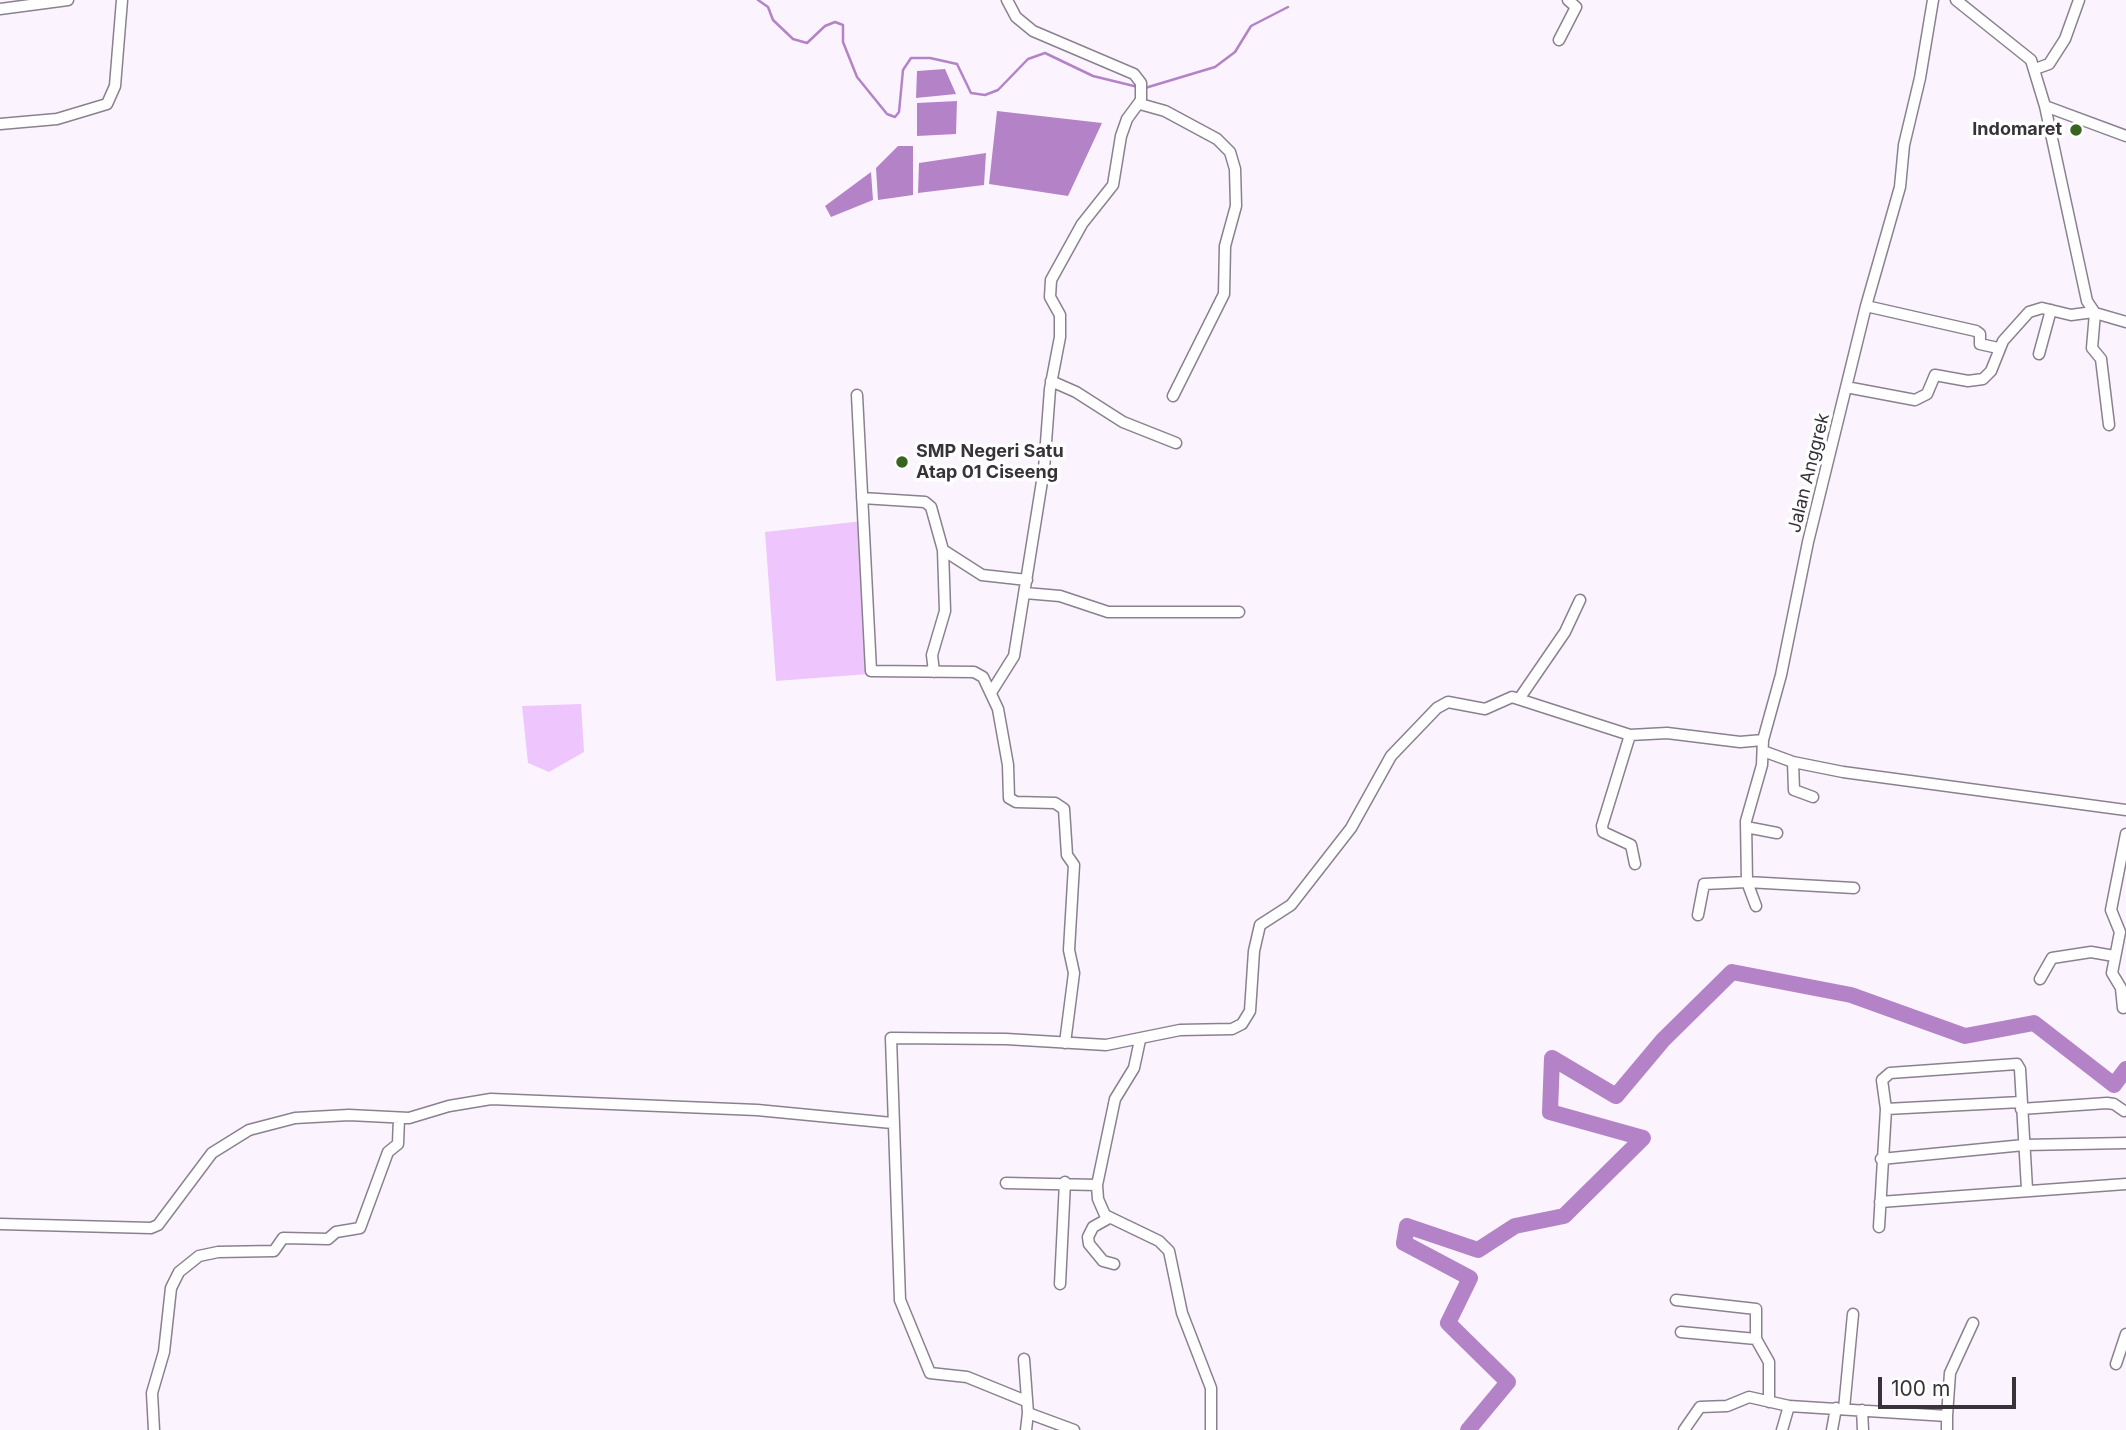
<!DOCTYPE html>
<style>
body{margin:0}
#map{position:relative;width:2126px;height:1430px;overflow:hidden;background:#fbf4fe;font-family:Inter,sans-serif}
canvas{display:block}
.scale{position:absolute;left:1878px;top:1377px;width:138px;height:32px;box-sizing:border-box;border:4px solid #373339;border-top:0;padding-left:9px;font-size:21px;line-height:24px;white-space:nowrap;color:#373339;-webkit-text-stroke:5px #fff;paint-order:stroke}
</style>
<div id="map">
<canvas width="2126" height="1430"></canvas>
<div class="scale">100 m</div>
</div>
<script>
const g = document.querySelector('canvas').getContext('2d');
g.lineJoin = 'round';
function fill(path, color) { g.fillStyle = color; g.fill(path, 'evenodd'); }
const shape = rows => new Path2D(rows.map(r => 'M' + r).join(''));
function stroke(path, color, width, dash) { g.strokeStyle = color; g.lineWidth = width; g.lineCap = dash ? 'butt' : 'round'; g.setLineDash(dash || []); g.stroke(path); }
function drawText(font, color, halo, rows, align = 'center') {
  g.font = font + ' Inter,sans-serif'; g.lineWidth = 7; g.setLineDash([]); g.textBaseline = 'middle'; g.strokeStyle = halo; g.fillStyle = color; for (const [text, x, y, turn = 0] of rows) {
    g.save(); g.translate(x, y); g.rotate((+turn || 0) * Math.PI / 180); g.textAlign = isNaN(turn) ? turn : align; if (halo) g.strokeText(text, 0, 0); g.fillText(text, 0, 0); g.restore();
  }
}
const green = shape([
 [863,521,869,674,776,681,765,532],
 [581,704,584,752,549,772,528,763,522,706]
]);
const water = shape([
 [945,69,956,94,916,98,917,71],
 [957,101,956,134,917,136,917,103],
 [997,111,1102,123,1068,196,989,184],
 [898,146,913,146,913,195,878,200,876,168],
 [986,153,984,185,918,193,919,163],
 [871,172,873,200,831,217,825,206]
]);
const stream = shape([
 [758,0,768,7,773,20,793,39,807,43,825,26,835,22,843,25,843,42,857,77,887,114,895,117,899,112,903,70,911,58,930,58,957,64,971,93,985,95,998,90,1028,59,1045,53,1093,76,1138,87],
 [1145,88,1215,67,1235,52,1251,26,1288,7]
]);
const river = shape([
 [1468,1430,1508,1382,1448,1323,1470,1278,1404,1243,1407,1226,1478,1250,1515,1226,1564,1216,1643,1138,1550,1112,1552,1058,1616,1096,1663,1040,1732,972,1851,995,1965,1036,2034,1023,2114,1085,2126,1069]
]);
const minor = shape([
 [1956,0,2031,60,2045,106,2087,301,2095,313,2126,322],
 [0,9,68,0],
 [1559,40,1576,7,1568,0],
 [2035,69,2049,64,2065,39,2079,0],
 [1140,104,1165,111,1217,139,1230,152,1235,169,1236,206,1225,246,1224,294,1173,396],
 [2045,106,2126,136],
 [0,124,57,119,107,104,115,86,122,0],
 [1866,306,1976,331,1980,334,1980,344,1998,348],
 [2095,313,2092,348,2101,359,2109,425],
 [2039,354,2051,310],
 [1051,381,1076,392,1123,422,1176,443],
 [1846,387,1915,400,1927,394,1935,375,1968,381,1983,379,1991,371,2003,341,2029,312,2042,308,2071,315,2093,312],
 [857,395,871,671,974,672,983,677,998,709,1008,765,1009,798,1016,802,1055,803,1064,809,1067,855,1074,865,1069,950,1074,973,1065,1043],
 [862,498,925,502,931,507,943,550,982,575,1027,580],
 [1025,593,1060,596,1108,612,1239,612],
 [934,672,932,655,945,611,943,550],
 [992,691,1014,656,1044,469,1050,389,1060,337,1060,315,1050,297,1051,280,1082,224,1113,185,1121,136,1127,119,1141,100,1141,83,1134,74,1033,31,1016,17,1007,0],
 [1519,699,1565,632,1580,600],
 [1630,735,1602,826,1603,832,1631,845,1635,864],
 [1763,751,1793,762,1794,790,1813,797],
 [1793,762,1843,772,2126,810],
 [1746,827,1777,833],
 [1756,906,1747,882,1854,888],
 [1698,915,1704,884,1747,882,1746,821,1762,765,1763,740,1781,675,1808,542,1866,306,1900,187,1904,145,1920,78,1933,0],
 [2040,979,2052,958,2091,952,2114,956],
 [2123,1008,2121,988,2112,973,2120,932,2111,910,2126,834],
 [1140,1040,1134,1068,1115,1099,1097,1185,1098,1199,1105,1215,1159,1241,1169,1251,1182,1313,1211,1388,1211,1430],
 [1886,1109,2021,1102],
 [2021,1109,2107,1103,2114,1104,2124,1111],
 [1881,1159,2024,1145,2126,1143],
 [1006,1183,1097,1185],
 [1880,1202,2126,1184],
 [1109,1218,1093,1227,1088,1237,1089,1244,1103,1261,1114,1264],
 [0,1224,151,1228,158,1225,212,1153,249,1130,295,1118,349,1115,409,1118,449,1106,491,1099,757,1110,892,1123],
 [1879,1227,1886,1109,1882,1080,1890,1073,2017,1064,2020,1069,2027,1189],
 [1060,1284,1065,1182],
 [1676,1300,1756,1309,1756,1339,1769,1362,1769,1402],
 [1681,1332,1756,1339],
 [1024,1359,1028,1413,1074,1430],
 [2116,1364,2126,1334],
 [1026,1401,967,1377,930,1373,900,1300,891,1038,1006,1039,1106,1045,1180,1030,1232,1029,1242,1024,1250,1011,1254,951,1260,925,1291,905,1351,828,1391,756,1437,708,1448,702,1485,709,1512,697,1630,735,1667,733,1740,742,1763,740],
 [1844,1409,1853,1314],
 [1862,1410,1863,1430],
 [1947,1416,1950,1373,1973,1323],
 [154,1430,152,1393,164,1352,171,1288,179,1272,199,1256,218,1252,274,1251,283,1238,328,1239,336,1232,360,1228,388,1152,398,1144,399,1118],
 [1026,1430,1028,1413],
 [1684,1430,1700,1407,1727,1406,1749,1397,1789,1406,1947,1416,1947,1430],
 [1782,1430,1789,1406],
 [1832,1430,1836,1408]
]);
const markers = [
 [2076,130,7,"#386321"],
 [902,462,7,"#386321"]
];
const poiNames = [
 ["Indomaret",2062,130],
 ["SMP Negeri Satu",916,452,"left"],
 ["Atap 01 Ciseeng",916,473,"left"]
];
const streetNames = [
 ["Jalan Anggrek",1809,473,-76]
];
fill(green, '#eec6fd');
fill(water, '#b483c7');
stroke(stream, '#b483c7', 2.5);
stroke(river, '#b483c7', 16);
stroke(minor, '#8b808f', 13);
stroke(minor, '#fff', 10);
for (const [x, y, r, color] of markers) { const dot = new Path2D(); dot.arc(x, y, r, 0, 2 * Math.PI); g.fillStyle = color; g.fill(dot); stroke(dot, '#fff', 2.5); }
drawText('bold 18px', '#373339', '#fff', poiNames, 'right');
drawText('18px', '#373339', '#fff', streetNames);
</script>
